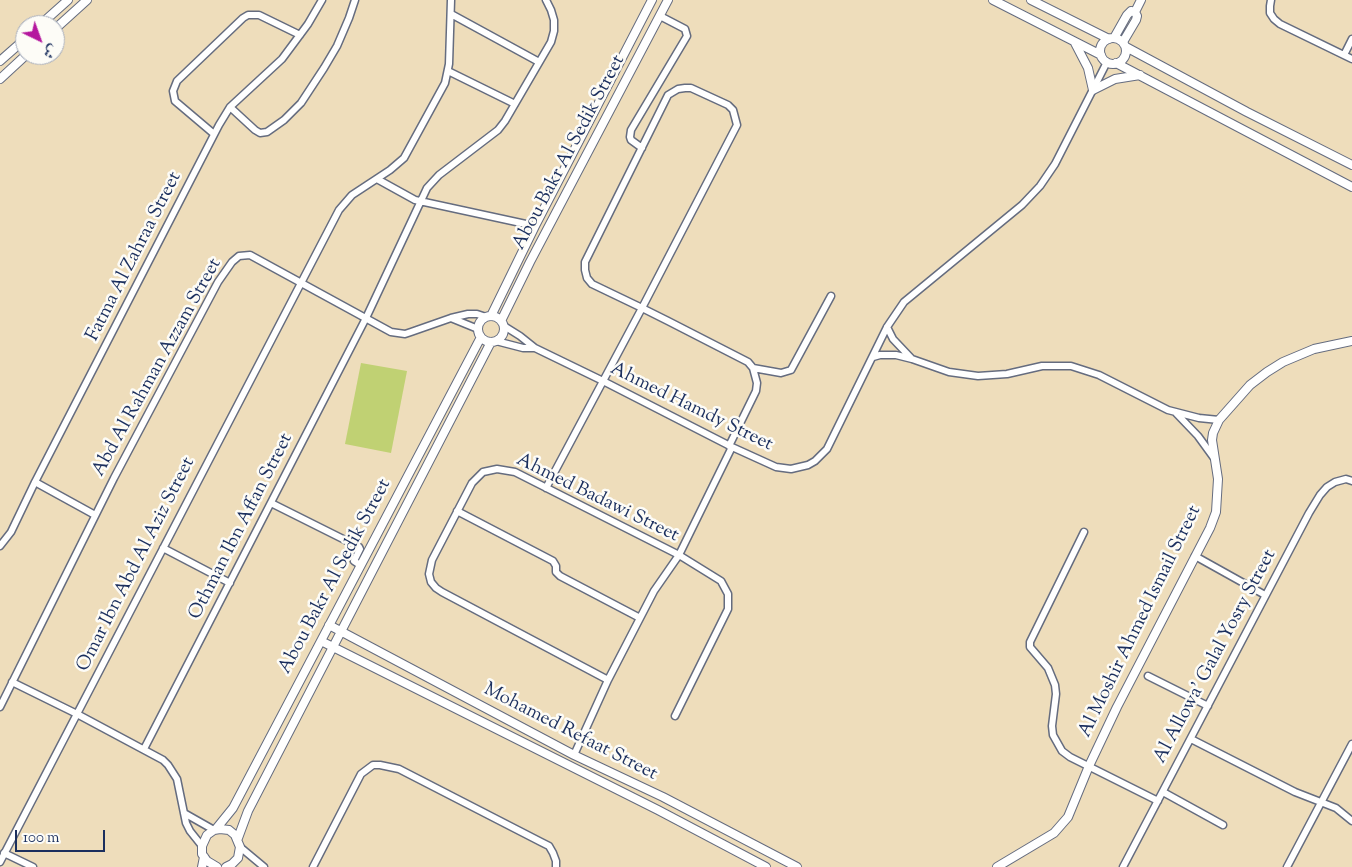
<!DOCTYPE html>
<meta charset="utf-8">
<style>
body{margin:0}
#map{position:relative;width:1352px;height:867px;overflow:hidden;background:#edb;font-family:"Sorts Mill Goudy",Amiri,serif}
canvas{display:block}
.north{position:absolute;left:15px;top:15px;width:50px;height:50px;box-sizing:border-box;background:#fdfcf7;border:1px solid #a3aaba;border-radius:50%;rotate:138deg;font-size:14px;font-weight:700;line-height:20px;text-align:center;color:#1b2f5e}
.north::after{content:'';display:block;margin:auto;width:18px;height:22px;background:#b5179e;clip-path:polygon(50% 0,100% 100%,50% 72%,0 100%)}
.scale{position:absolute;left:15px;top:830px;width:90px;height:22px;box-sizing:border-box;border:2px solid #1b2f5e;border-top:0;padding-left:6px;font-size:15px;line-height:18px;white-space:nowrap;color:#1b2f5e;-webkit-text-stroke:4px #fdfcf7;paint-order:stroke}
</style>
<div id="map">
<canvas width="1352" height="867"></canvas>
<div class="north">ش</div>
<div class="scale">100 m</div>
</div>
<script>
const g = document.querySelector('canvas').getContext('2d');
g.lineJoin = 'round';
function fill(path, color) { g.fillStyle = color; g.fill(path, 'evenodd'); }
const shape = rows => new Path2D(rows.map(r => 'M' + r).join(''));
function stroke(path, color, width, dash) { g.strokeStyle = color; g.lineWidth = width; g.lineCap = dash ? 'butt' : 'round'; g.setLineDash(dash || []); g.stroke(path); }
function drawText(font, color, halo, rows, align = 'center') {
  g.font = font + ' "Sorts Mill Goudy",serif'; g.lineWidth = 5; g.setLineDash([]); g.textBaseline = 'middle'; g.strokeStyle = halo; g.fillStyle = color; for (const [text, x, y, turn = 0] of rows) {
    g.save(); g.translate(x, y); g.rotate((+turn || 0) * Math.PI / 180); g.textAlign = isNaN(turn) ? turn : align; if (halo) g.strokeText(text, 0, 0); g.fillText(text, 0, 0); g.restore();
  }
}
const green = shape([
 [361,363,407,371,391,453,345,444]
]);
const minor = shape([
 [1271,0,1270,6,1270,13,1274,19,1280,24,1352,59],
 [451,14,539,62],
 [1344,55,1352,39],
 [448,71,515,104],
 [230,107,255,130,260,133,267,132,284,120,301,103,324,68,337,46,349,18,355,0],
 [214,134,175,101,173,91,177,81,243,18,248,15,259,15,300,35],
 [642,148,631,140,630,137,631,130,687,36,685,29,660,16],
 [377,179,415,200,535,226],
 [451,318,478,329],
 [504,326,520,336,535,348,603,381,732,447,776,467,791,469,808,465,815,461,827,449,887,327,904,302,1022,205,1040,186,1055,164,1107,62],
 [887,327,893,339,911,358],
 [496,341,523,348,535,348],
 [873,357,880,355,896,355,912,359,949,372,978,376,1007,374,1042,366,1071,366,1099,375,1168,410,1199,418,1219,420],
 [753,368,781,373,791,370,831,296],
 [1176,413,1198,436,1214,458],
 [35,482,95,515],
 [546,488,642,308,737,125,733,110,728,105,691,88,685,88,678,89,668,95,585,262,585,270,587,278,592,284,642,308,668,321,748,362,753,368,757,383,756,391,729,446],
 [271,503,359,547,360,549,354,561,360,565],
 [457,511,553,561,556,566,556,572,560,576,640,618],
 [1084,532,1030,642,1030,647,1048,668,1055,685,1056,694,1052,726,1053,735,1062,751,1070,757,1158,801],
 [0,546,11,532,35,482,219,125,230,107,282,59,308,24,322,0],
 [163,548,230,583],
 [1195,556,1265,595],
 [1148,676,1208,706],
 [608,680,442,592,436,588,431,582,429,574,432,560,472,483,483,472,497,469,515,472,679,555,721,581,728,594,728,609,675,716],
 [12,682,77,714,163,760,168,765,177,779,186,823,190,831,202,846],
 [0,707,114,478,218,282,232,262,239,256,250,255,391,332,405,334,411,332,451,318,468,314,477,314,486,317],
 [1191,739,1295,792,1336,808,1352,821],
 [144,749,366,318,427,188,439,175,498,130,505,121,551,42,554,31,554,20,551,10,546,0],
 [574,755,608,680,654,591,679,555,732,447],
 [1163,792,1223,825],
 [184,813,214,830],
 [240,847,264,867],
 [4,853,33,867],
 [0,862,339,210,352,195,390,170,404,158,445,83,449,64,451,0],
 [313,867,361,774,373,765,380,765,399,769,541,842,549,846,553,853,556,861,556,867],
 [1123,867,1309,513,1320,495,1327,487,1335,482,1346,479,1352,481],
 [1287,867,1352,744]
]);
const tertiary = shape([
 [993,0,1101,55],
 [1031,0,1109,39],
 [40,25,68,0],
 [55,29,87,0],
 [1114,38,1127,15,1131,11,1135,12],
 '1100 51a13 13 0 1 1 26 0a13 13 0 1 1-26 0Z',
 [1123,42,1136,20,1137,16,1135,12,1141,0],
 [1075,43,1088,68,1093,90,1115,79,1140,75],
 [1126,47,1247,112,1352,165],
 [0,61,25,39],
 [1116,63,1352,187],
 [0,79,26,55],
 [491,316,535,226,652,0],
 '478 329a13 13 0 1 1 26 0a13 13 0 1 1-26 0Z',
 [501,321,530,262,668,0],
 [329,625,574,755,663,797,797,867],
 [321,641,658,810,766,867],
 [216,829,233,808,481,337],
 [238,838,248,811,491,342],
 [202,867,204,857],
 [217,867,207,861,202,854,202,846,207,835,214,830,220,829,229,830,235,835,240,847,238,858,232,864,226,867],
 [997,867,1054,833,1068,817,1089,766,1117,707,1210,528,1216,512,1218,479,1212,440,1213,433,1219,420,1250,385,1267,372,1283,362,1314,349,1352,341]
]);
const streetNames = [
 ["Abou Bakr Al Sedik Street",570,153,-62],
 ["Fatma Al Zahraa Street",135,257,-63],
 ["Abd Al Rahman Azzam Street",158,368,-61],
 ["Ahmed Hamdy Street",691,408,26],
 ["Ahmed Badawi Street",597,499,26],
 ["Othman Ibn Affan Street",242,527,-63],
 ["Omar Ibn Abd Al Aziz Street",137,565,-63],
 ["Abou Bakr Al Sedik Street",336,577,-62],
 ["Al Moshir Ahmed Ismail Street",1141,622,-64],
 ["Al Allowa' Galal Yosry Street",1216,657,-62],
 ["Mohamed Refaat Street",570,733,27]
];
fill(green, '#c0d173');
stroke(minor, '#656c7f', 9);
stroke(tertiary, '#656c7f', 10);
stroke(minor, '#fff', 6);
stroke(tertiary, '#fff', 8);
drawText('19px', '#1b2f5e', '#fdfcf7', streetNames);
</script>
